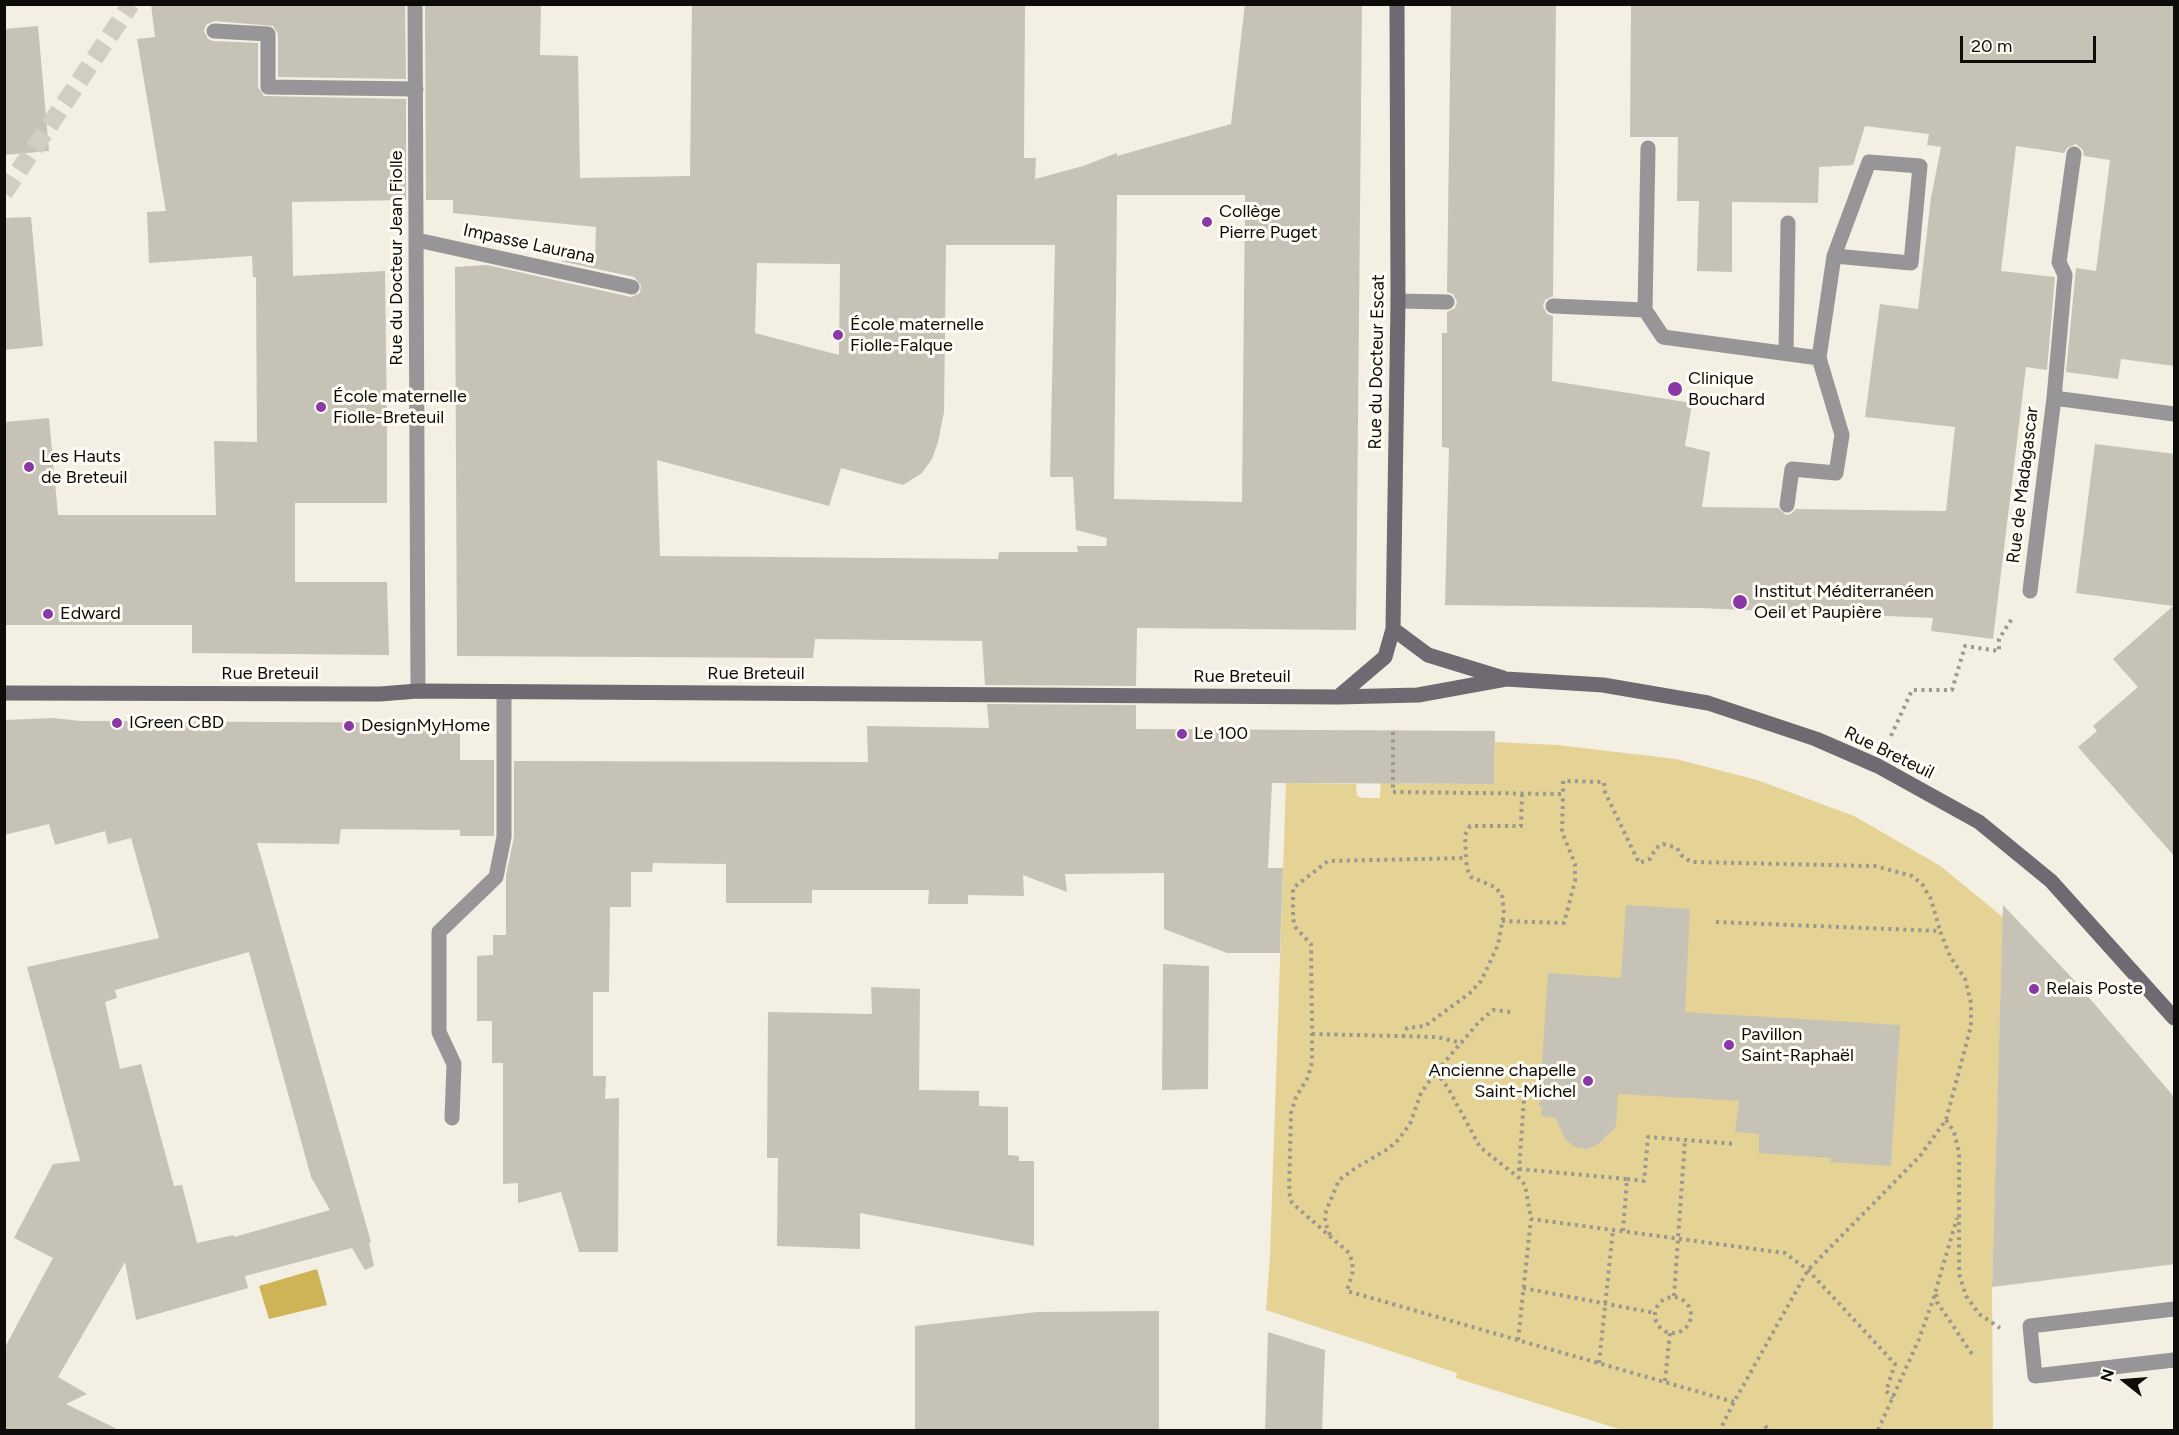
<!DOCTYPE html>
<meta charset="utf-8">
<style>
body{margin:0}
#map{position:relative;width:2179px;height:1435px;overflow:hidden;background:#f3efe2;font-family:Figtree,sans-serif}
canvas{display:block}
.frame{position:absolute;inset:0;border:6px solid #0e0c08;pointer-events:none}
.north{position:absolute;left:2095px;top:1351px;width:60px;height:60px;-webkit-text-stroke:4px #fffdf5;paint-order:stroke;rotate:287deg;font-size:16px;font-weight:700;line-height:24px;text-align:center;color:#0e0c08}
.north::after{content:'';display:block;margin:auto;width:21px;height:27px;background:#0e0c08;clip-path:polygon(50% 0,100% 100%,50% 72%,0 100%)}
.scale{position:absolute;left:1960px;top:36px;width:136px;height:27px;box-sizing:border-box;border:3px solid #0e0c08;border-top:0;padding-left:8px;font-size:18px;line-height:21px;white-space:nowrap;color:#0e0c08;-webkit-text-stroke:4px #fffdf5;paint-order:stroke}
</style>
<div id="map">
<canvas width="2179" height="1435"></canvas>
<div class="frame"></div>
<div class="north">N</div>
<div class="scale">20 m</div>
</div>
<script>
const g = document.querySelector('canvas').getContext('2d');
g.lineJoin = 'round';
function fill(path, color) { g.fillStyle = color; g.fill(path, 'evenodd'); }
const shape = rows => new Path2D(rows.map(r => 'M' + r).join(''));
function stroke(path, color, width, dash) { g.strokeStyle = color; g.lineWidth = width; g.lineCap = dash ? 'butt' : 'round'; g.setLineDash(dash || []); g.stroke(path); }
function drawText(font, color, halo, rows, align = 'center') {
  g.font = font + ' Figtree,sans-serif'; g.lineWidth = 6; g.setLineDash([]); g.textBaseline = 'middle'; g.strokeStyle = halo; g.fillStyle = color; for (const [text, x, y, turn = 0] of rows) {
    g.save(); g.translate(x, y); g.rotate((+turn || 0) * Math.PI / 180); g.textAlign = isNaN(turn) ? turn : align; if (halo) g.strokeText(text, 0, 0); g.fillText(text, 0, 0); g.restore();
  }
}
const green = shape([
 [1402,730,1401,784,1494,784,1495,742,1557,745,1676,759,1757,780,1854,816,1939,865,2003,917,1992,1287,1993,1430,1622,1430,1456,1378,1457,1373,1266,1310,1270,1256,1286,783,1356,784,1357,796,1363,798,1380,798,1383,731]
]);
const water = shape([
 [317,1269,327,1305,269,1319,259,1286]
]);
const building = shape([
 [151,4,405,4,406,79,278,77,278,34,273,26,214,21,206,25,204,31,208,39,213,41,258,43,258,87,264,96,406,99,406,200,292,202,293,276,385,271,387,428,387,503,295,503,295,582,387,582,389,655,192,653,192,625,4,625,4,422,49,418,58,515,216,515,214,441,257,442,256,277,253,277,252,256,149,263,147,212,166,211,137,39,155,37],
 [425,4,541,4,540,55,578,56,580,178,690,176,692,4,1025,4,1024,158,1036,158,1035,179,1083,166,1117,153,1117,156,1231,124,1245,4,1362,4,1356,630,1137,628,1136,686,985,685,982,641,815,639,813,658,457,656,455,267,487,265,631,297,640,293,641,285,634,277,560,261,595,259,596,227,453,213,453,200,426,200],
 [1117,195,1245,195,1242,502,1114,499],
 [946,245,1055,245,1050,477,1073,477,1076,530,1107,538,1106,546,1077,546,1078,552,999,552,998,559,660,556,657,460,829,506,841,468,903,485,922,473,932,459,938,442,944,412],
 [757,263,840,264,839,355,755,333],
 [1451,4,1556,4,1553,296,1545,300,1543,306,1547,314,1553,316,1552,381,1692,403,1685,446,1710,452,1702,507,1778,508,1786,515,1791,514,1796,509,1946,511,1955,427,1865,417,1880,304,1918,309,1931,198,1941,147,1927,145,1929,134,1865,126,1853,165,1819,167,1818,203,1732,202,1732,272,1697,271,1699,201,1677,201,1678,137,1630,137,1631,4,2175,4,2175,366,2121,359,2118,379,2066,372,2076,268,2096,271,2110,160,2084,156,2083,150,2076,144,2067,148,2064,153,2016,146,2001,271,2055,277,2047,370,2026,367,1993,639,1931,631,1933,618,1700,608,1445,605,1449,448,1442,447,1442,333,1447,333,1447,312,1455,308,1457,302,1453,294,1447,292],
 [38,26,49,151,4,155,4,29],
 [31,217,43,346,4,350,4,218],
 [2095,444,2175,454,2175,857,2078,747,2097,731,2093,726,2138,687,2113,659,2173,606,2076,593],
 [987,704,1136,705,1136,729,1495,731,1494,784,1272,783,1268,868,1283,868,1280,953,1227,953,1164,929,1164,873,1065,874,1067,892,1023,875,1024,896,968,895,968,904,928,904,929,890,812,890,812,903,726,903,726,864,653,863,652,872,631,872,631,907,610,907,609,992,593,992,593,1076,606,1076,605,1099,619,1098,618,1252,579,1252,561,1192,518,1203,518,1183,503,1184,503,1063,492,1063,492,1021,477,1021,477,956,493,955,493,935,506,935,506,875,514,837,514,761,868,762,867,726,989,728],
 [53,718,81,721,460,723,460,760,494,760,494,836,460,836,460,830,341,829,339,844,257,843,371,1242,369,1243,374,1266,365,1270,352,1248,245,1276,248,1288,136,1320,125,1262,58,1377,87,1394,66,1404,121,1431,4,1431,4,1349,53,1258,14,1238,53,1164,80,1161,27,967,159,938,131,838,108,844,105,831,55,845,49,824,4,835,4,720],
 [249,952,311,1177,330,1210,234,1237,234,1235,197,1243,182,1185,174,1186,141,1064,120,1069,105,1002,117,998,115,990],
 [1626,905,1690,909,1685,1012,1900,1025,1891,1166,1830,1162,1831,1158,1759,1153,1759,1134,1735,1132,1739,1101,1618,1094,1616,1127,1597,1145,1587,1149,1575,1147,1566,1140,1555,1118,1541,1116,1542,1107,1539,1106,1548,973,1621,978],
 [2003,905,2074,980,2175,1098,2175,1264,1992,1287],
 [1163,964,1209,966,1208,1089,1162,1090],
 [871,987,920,989,919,1090,979,1091,979,1106,1008,1107,1008,1155,1019,1156,1019,1161,1034,1161,1034,1246,860,1213,860,1249,777,1246,778,1158,767,1158,768,1012,872,1014],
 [1159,1311,1159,1431,915,1431,915,1326,1037,1312],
 [1268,1332,1325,1350,1322,1431,1265,1431]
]);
const highwayTunnel = shape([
 [4,193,131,4]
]);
const path = shape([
 [1393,732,1393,792,1563,794,1563,781,1604,782,1605,792,1639,863,1650,859,1656,848,1663,844,1677,848,1681,855,1691,862,1875,866,1912,876,1922,884,1931,899,1940,931],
 [1891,736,1912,690,1952,690,1965,646,1999,651,1999,639,2013,617],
 [1522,794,1521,826,1470,826,1465,835,1466,858,1328,861,1293,888,1293,917,1294,923,1296,928,1311,944,1312,1034,1312,1062,1308,1077,1296,1097,1291,1113,1289,1192,1292,1203,1349,1253,1352,1261,1353,1271,1347,1291,1734,1402],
 [1502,921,1564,923,1575,881,1575,864,1562,832,1563,794],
 [1716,922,1940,931,1950,956,1965,979,1971,1003,1971,1026,1946,1120,1920,1156,1808,1270,1734,1402,1720,1430],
 [1312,1034,1437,1037,1462,1043],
 [1403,1037,1407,1028,1425,1026,1470,993,1481,981,1498,945,1504,913,1502,895,1495,887,1471,877,1467,869,1466,858],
 [1436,1072,1448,1088,1480,1147,1519,1178,1525,1185,1531,1219,1785,1253,1808,1270,1895,1364,1886,1391,1893,1398],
 [1946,1120,1954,1132,1959,1152,1959,1274,1966,1296,1979,1314,2000,1328],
 [1519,1169,1627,1179,1623,1231],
 [1519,1171,1524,1098],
 [1627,1179,1644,1181,1648,1137,1736,1144],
 [1330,1235,1325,1222,1326,1211,1339,1180,1357,1167,1388,1149,1398,1140,1410,1124,1421,1093,1436,1072,1479,1022,1493,1010,1511,1012],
 [1523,1288,1655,1313],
 [1936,1294,1937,1302,1972,1354],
 [1674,1296,1685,1140],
 '1655 1315a18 18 0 1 1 36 0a18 18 0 1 1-36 0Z',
 [1518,1340,1531,1219],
 [1599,1363,1613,1230],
 [1665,1381,1670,1332],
 [1765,1426,1769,1430],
 [1878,1430,1919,1339,1933,1300,1957,1218]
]);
const lane = shape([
 [1398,301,1447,302],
 [1553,306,1645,310,1663,337,1819,358,1842,435,1836,473,1792,469,1787,505],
 [1645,310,1648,148],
 [1786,353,1788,223],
 [1819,358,1834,256,1869,162,1920,166,1911,263,1834,256],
 [452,1118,454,1064,439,1032,439,932,496,877,504,837,504,692],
 [2174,1309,2030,1326,2035,1376,2174,1360]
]);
const street = shape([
 [415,4,418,691],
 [214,31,268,34,268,87,416,89],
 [417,240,632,287],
 [2054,398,2065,275,2059,262,2074,154],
 [2030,591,2054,398,2174,414]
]);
const secondary = shape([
 [1393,629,1428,655,1503,678],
 [4,693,380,694,418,691,1338,697,1418,695,1506,679,1603,685,1708,703,1816,739,1878,766,1979,822,2051,881,2174,1018],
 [1338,697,1385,657,1393,629,1398,301,1397,4]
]);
const markers = [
 [1207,222,6,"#8b37a6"],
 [838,335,6,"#8b37a6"],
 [1675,389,8,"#8b37a6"],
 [321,407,6,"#8b37a6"],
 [29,467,6,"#8b37a6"],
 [1740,602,8,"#8b37a6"],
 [48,614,6,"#8b37a6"],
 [117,723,6,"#8b37a6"],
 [349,726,6,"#8b37a6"],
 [1182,734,6,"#8b37a6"],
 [2034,989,6,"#8b37a6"],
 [1729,1045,6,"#8b37a6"],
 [1588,1081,6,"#8b37a6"]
];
const poiNames = [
 ["Collège",1219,212],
 ["Pierre Puget",1219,233],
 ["École maternelle",850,325],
 ["Fiolle-Falque",850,346],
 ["Clinique",1688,379],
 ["Bouchard",1688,400],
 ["École maternelle",333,397],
 ["Fiolle-Breteuil",333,418],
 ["Les Hauts",41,457],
 ["de Breteuil",41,478],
 ["Institut Méditerranéen",1754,592],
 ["Oeil et Paupière",1754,613],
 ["Edward",60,614],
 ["IGreen CBD",129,723],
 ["DesignMyHome",361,726],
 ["Le 100",1194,734],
 ["Relais Poste",2046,989],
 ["Pavillon",1741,1035],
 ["Saint-Raphaël",1741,1056],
 ["Ancienne chapelle",1576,1071,"right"],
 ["Saint-Michel",1576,1092,"right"]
];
const streetNames = [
 ["Impasse Laurana",529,244,12],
 ["Rue du Docteur Jean Fiolle",397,258,-90],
 ["Rue du Docteur Escat",1377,362,-89],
 ["Rue de Madagascar",2023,485,-83],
 ["Rue Breteuil",270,674],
 ["Rue Breteuil",756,674],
 ["Rue Breteuil",1242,677],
 ["Rue Breteuil",1889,753,26]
];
fill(green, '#e5d396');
fill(water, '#ceb456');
fill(building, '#c6c2b6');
stroke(highwayTunnel, '#d1cdc1', 18, [18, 9]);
stroke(path, '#9b988e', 4, [3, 4.5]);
stroke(lane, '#989599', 15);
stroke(street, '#989599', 15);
stroke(secondary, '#6f6a71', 15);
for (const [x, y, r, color] of markers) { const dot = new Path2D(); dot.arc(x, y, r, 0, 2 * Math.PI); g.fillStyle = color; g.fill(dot); stroke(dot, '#fffdf5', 2); }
drawText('18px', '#0e0c08', '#fffdf5', poiNames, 'left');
drawText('18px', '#0e0c08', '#fffdf5', streetNames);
</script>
